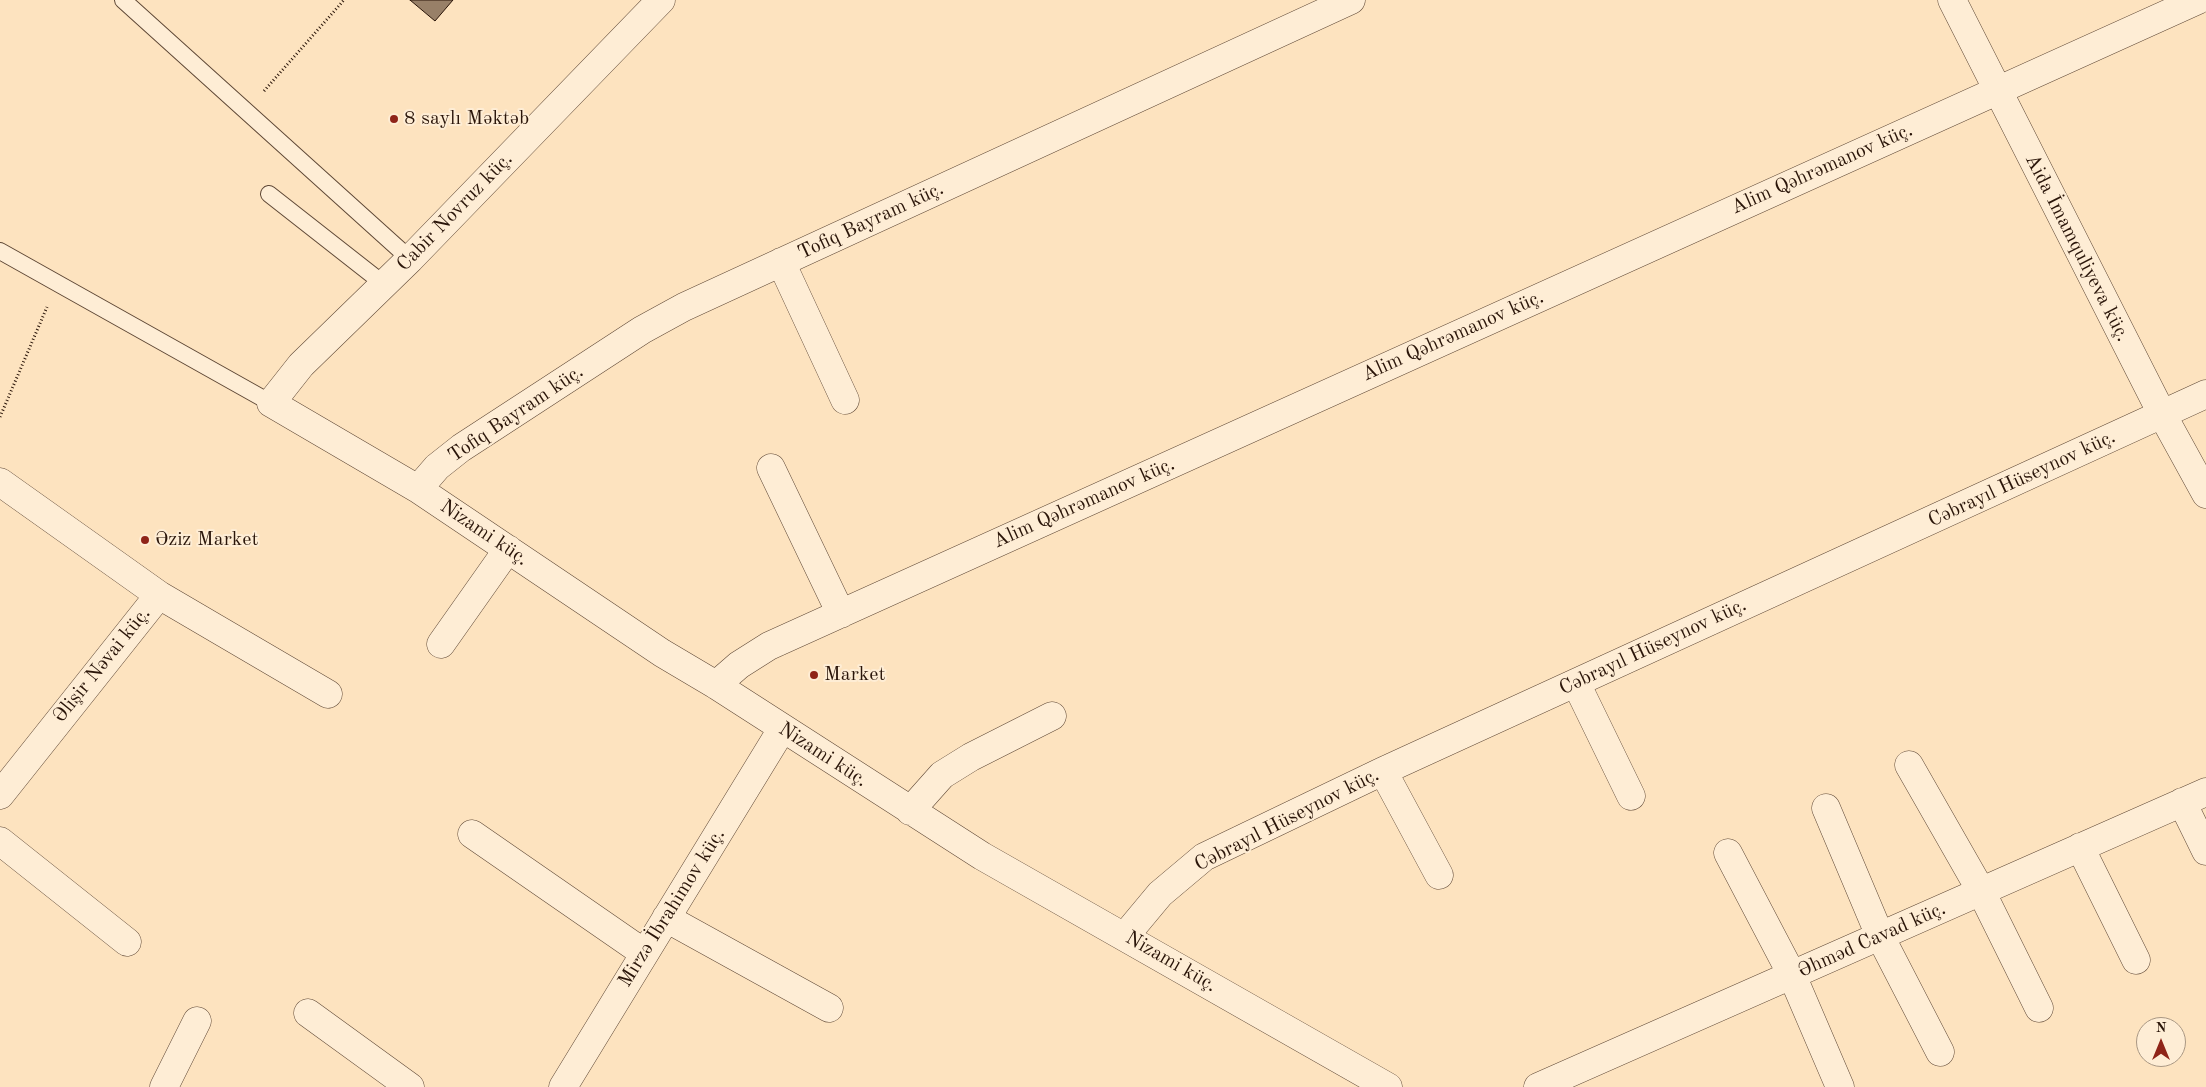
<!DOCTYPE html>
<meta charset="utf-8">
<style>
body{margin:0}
#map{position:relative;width:2206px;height:1087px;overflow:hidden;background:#fde3bf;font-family:"Old Standard TT",serif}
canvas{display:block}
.north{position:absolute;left:2136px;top:1017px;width:50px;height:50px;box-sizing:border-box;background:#feedd5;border:1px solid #a99783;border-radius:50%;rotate:0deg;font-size:14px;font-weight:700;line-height:20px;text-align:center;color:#2a1509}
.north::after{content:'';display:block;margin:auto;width:18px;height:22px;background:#8f2418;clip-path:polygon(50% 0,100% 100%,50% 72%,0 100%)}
</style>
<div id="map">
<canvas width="2206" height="1087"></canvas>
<div class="north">N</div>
</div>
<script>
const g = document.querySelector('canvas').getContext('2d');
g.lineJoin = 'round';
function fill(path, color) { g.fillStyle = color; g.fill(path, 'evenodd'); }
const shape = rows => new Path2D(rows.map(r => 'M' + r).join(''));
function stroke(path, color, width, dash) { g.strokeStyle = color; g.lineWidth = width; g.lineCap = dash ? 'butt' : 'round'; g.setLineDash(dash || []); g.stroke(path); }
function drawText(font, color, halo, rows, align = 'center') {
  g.font = font + ' "Old Standard TT",serif'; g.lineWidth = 4; g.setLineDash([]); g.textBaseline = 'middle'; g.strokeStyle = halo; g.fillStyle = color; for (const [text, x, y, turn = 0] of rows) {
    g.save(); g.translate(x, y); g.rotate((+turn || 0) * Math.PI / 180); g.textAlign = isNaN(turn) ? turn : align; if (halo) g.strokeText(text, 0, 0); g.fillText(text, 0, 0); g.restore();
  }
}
const building = shape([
 [410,0,453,0,435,21,410,0]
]);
const path = shape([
 [264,91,344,0],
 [0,417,47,307]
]);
const lane = shape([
 [123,0,410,259],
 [269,194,385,285],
 [0,251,271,403]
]);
const street = shape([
 [661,0,410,259,301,365,271,403,418,489,662,653,716,685,982,856,1388,1087],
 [1952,0,2162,414,2206,494],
 [781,262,845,400],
 [771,468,841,614],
 [0,482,159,595,0,795],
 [418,489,437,467,461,448,642,330,684,307,1351,0],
 [159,595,328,694],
 [441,644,508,549],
 [1576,683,1631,796],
 [716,685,739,665,769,646,2198,0],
 [1909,765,1981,891,2039,1008],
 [1383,771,1439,875],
 [2182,802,2206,851],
 [1826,808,1880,936,1940,1052],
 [910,811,942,775,971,757,1052,716],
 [472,834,644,953],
 [0,841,127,942],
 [2080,847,2136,960],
 [1728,853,1792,975,1840,1087],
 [666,918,829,1008],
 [1125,936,1160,894,1204,857,1383,771,2206,394],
 [308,1013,410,1087],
 [164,1087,197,1021],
 [563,1087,782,729],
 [1538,1087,2206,792]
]);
const markers = [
 [394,119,5,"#8f2418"],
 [145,540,5,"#8f2418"],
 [814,675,5,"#8f2418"]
];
const poiNames = [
 ["8 saylı Məktəb",404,119],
 ["Əziz Market",155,540],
 ["Market",824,675]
];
const streetNames = [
 ["Alim Qəhrəmanov küç.",1822,169,-24],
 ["Cabir Novruz küç.",455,212,-46],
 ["Tofiq Bayram küç.",871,221,-25],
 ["Aida İmamquliyeva küç.",2077,248,63],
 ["Alim Qəhrəmanov küç.",1453,336,-24],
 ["Tofiq Bayram küç.",516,414,-34],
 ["Cəbrayıl Hüseynov küç.",2022,479,-25],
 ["Alim Qəhrəmanov küç.",1084,503,-24],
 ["Nizami küç.",484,533,34],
 ["Cəbrayıl Hüseynov küç.",1653,647,-25],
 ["Əlişir Nəvai küç.",102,665,-51],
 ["Nizami küç.",823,755,33],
 ["Cəbrayıl Hüseynov küç.",1287,820,-27],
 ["Mirzə İbrahimov küç.",672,908,-58],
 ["Əhməd Cavad küç.",1872,940,-24],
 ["Nizami küç.",1171,962,30]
];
fill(building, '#988068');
stroke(building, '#2a1509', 1);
stroke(lane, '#5f4836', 18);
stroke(street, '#5f4836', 29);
stroke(path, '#2a1509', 3, [1, 2.5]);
stroke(lane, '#feedd5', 16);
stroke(street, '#feedd5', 28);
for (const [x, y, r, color] of markers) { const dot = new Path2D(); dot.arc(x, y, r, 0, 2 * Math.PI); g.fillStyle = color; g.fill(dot); stroke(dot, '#feedd5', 2); }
drawText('20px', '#2a1509', '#feedd5', poiNames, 'left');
drawText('20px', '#2a1509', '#feedd5', streetNames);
</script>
